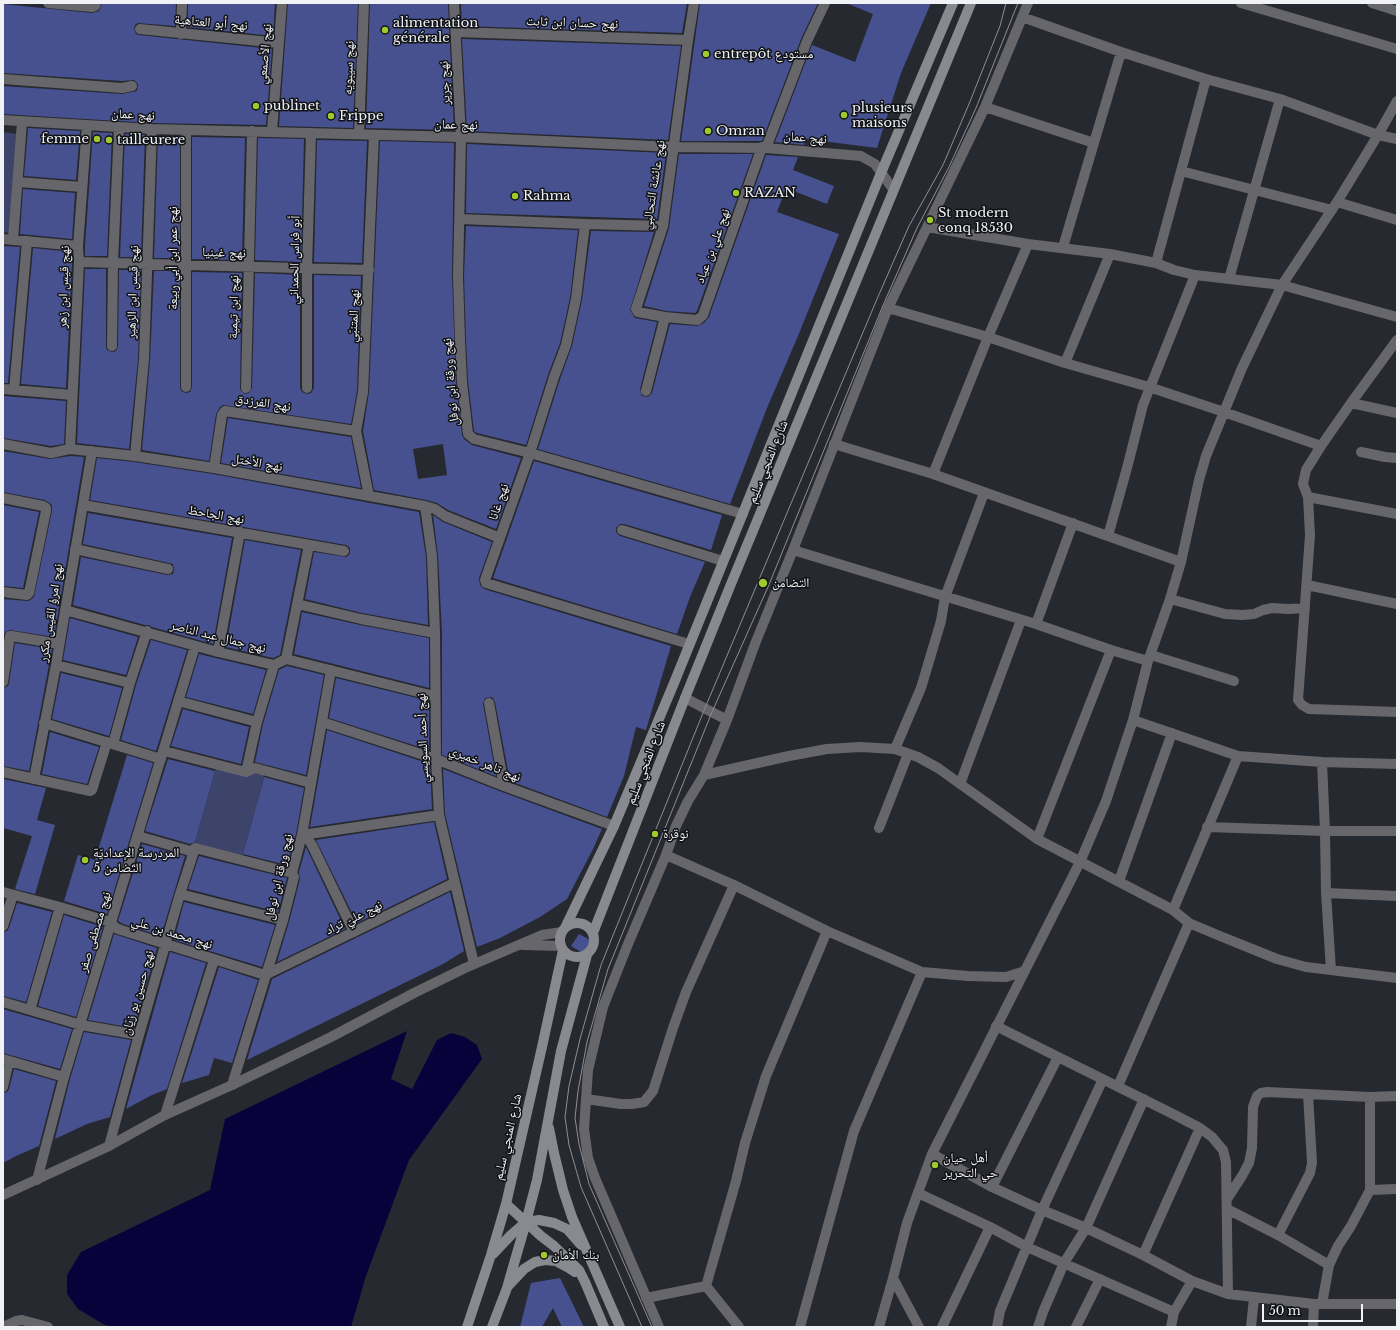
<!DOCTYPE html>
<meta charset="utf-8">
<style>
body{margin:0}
#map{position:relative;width:1400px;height:1330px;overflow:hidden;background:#272930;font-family:"Libre Baskerville",serif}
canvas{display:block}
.frame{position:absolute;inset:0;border:4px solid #f0f2f6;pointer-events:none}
.scale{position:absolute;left:1262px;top:1304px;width:101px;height:18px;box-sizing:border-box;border:2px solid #f0f2f6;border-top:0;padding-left:5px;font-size:12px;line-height:14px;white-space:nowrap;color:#f0f2f6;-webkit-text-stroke:3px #111215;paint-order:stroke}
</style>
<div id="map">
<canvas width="1400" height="1330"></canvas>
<div class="frame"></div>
<div class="scale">50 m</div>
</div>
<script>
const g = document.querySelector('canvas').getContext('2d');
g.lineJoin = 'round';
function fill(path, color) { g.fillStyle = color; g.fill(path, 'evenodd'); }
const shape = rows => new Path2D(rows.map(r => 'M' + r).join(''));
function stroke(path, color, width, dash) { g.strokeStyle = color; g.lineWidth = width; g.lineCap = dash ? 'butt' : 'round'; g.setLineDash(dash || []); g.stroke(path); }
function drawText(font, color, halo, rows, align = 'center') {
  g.font = font + ' "Libre Baskerville","Noto Naskh Arabic",serif'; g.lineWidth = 3; g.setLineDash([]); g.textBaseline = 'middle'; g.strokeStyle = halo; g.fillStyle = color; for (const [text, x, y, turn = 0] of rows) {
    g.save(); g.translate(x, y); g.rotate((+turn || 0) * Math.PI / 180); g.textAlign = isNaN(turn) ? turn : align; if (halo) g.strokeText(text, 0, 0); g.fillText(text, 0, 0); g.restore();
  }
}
const green = shape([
 [3,132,18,134,9,233,3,232],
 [216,767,254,769,265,772,242,858,194,846]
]);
const water = shape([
 [407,1031,391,1079,412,1089,437,1040,451,1033,465,1037,477,1045,482,1059,409,1160,366,1276,351,1327,111,1327,103,1324,78,1309,67,1294,67,1275,81,1252,210,1190,225,1119]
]);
const building = shape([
 [102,3,176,3,175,26,138,23,135,25,134,29,136,34,139,35,272,49,266,125,152,123,3,114,3,86,122,94,137,91,138,84,134,80,122,81,3,73,3,4,92,13,99,11],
 [188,3,275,3,273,36,188,27],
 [288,3,358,3,353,128,279,126],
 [370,3,448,3,454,130,366,128],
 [461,3,687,3,682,33,462,26],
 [700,3,818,3,801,39,762,141,681,141],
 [846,3,931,3,901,73,877,148,806,139,804,145,775,142,812,45,855,62,873,14],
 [462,39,681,46,668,140,467,131],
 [28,128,80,131,76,180,24,176],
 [93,132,112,133,107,256,85,256,85,246],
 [125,134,145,135,141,257,120,257],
 [158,136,180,136,180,258,154,258],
 [192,137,245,138,242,260,192,259],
 [258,138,304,139,301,262,255,260],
 [317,140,367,141,362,263,314,262],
 [380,141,454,143,452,276,456,382,462,435,464,439,472,445,521,458,496,529,448,510,437,503,426,500,374,490,363,431,369,392],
 [443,444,447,475,418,479,413,449],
 [467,144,666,153,657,219,466,213],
 [679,154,753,154,697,311,695,313,666,311,644,306,669,228],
 [766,155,798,157,793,170,834,186,827,204,786,188,777,212,839,234,798,336,767,408,730,504,538,449,560,379,572,346,582,300,591,231,654,232,630,310,635,318,657,322,640,389,642,396,648,397,652,393,670,324,697,326,704,323,709,317],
 [23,189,75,193,72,239,20,234],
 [466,226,578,230,570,298,560,343,548,375,526,445,477,433,474,431,468,381,466,340,464,276],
 [3,246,20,247,8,383,3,383],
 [33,248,72,252,72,262,66,388,21,384],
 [85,269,106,269,106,346,107,350,112,352,116,351,118,346,119,270,141,270,138,359,129,449,77,443],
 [154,271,180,271,180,387,181,391,186,393,190,392,192,387,192,272,242,273,240,388,241,391,245,394,249,393,252,388,255,273,300,275,300,388,302,392,307,394,311,393,314,388,314,275,361,276,357,391,351,424,223,405,220,407,216,414,209,461,142,450,150,360],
 [3,396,66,401,64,444,51,446,3,438],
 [228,418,351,437,361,488,221,463],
 [3,451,50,459,70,456,84,457,54,637,10,630,5,632,3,639,3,599,27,601,29,601,34,597,52,511,52,505,45,500,3,492],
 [97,458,134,462,213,474,419,512,426,557,428,625,362,613,305,599,314,552,346,557,349,555,350,552,350,548,346,545,90,500],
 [534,461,722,515,711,550,624,524,620,524,616,528,616,532,620,536,705,562,690,597,677,634,493,578],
 [3,505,39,512,23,588,3,586],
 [88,513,232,538,213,644,152,627,149,625,145,625,73,605,81,557,167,575,173,574,174,570,173,564,169,563,83,544],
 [433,515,443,522,492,542,479,578,480,585,484,589,671,646,646,730,636,727,624,776,607,817,510,781,495,702,492,697,485,698,483,704,496,776,442,755,442,633,438,556],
 [245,540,301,550,280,655,273,658,226,647],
 [302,612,360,625,429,638,429,688,294,654],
 [70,618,138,637,126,675,63,660],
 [151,640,187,650,156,751,121,740,136,685],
 [15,643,52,649,29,771,3,766,3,688,8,686,9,683],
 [199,654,266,670,253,714,186,697],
 [287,666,324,675,306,775,255,762,263,724,279,670],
 [61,673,122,688,109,736,52,719],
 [336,678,429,701,429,750,329,718],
 [183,709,249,727,241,764,171,746],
 [327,730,430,764,432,809,310,827],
 [50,732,99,747,87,784,42,774],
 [127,755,153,763,107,914,64,901,78,855,95,860],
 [168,759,215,771,195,842,190,844,145,831],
 [443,769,502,792,602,829,593,849,567,899,540,917,500,938,477,947,445,814],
 [264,777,304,788,296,834,287,865,243,854],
 [3,779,46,788,37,820,55,825,35,894,15,889,32,836,3,828],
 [434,822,447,879,357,923,316,840],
 [142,844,185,856,161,936,123,924,118,921],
 [306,847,345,929,277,962,289,922,300,879,299,872],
 [199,856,287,878,278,912,188,889],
 [450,892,464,951,443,964,247,1060,272,979],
 [184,902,275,925,262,967,174,940],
 [17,903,52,912,26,1002,3,996,3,932,7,931,9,928],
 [64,915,103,927,76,1017,38,1006],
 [114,934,157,948,134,1028,88,1020],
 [579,934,592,941,588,949,585,949,581,952,571,946],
 [170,952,206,963,167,1089,150,1096,126,1109],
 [219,967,258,980,232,1063,214,1058,209,1075,182,1083],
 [3,1009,72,1029,60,1069,3,1053],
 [84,1032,131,1040,110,1117,87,1124,55,1139,70,1079],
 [14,1069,56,1081,39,1146,16,1156,3,1163,3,1093,7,1092,9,1089],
 [560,1278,584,1327,562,1327,553,1308,542,1327,520,1327,531,1283]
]);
const minor = shape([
 [48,3,92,7,95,6,96,3],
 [454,3,461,137,458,276,460,340,462,382,468,434,474,439,530,453,743,514],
 [1241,3,1397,49],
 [1372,3,1397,11],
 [1022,17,1121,52,1206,79,1280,99,1378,135,1397,139],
 [140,29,279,43],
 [456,32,688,40],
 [181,34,182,3],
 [3,79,122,88,132,86],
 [985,107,1094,143],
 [3,120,152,129,461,137,674,147,766,148,861,156,875,164,893,189],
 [272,131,282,3],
 [359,134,364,3],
 [766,148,807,41,825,3],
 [1181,171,1332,210],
 [18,182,82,187],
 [1337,202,1397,220],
 [460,219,585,224,663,226],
 [585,224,576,299,566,345,554,377,530,453,485,580,486,583,689,644],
 [927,227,1028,244,1110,254,1156,263,1174,270,1195,275,1282,285,1397,317],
 [3,239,78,246],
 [13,240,22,122],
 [1063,247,1121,52],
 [79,262,369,270],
 [1156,263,1206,79],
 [1229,279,1280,99],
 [888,308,988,337,1065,363,1149,387,1224,412,1321,446],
 [665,317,697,320,700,318,703,315,762,147],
 [112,346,113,263,119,127],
 [1065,363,1110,254],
 [186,387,186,130],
 [246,388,252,131],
 [307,388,307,268,311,133],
 [3,389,72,395],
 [14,390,27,241],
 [646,391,665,317,638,312,636,309,663,226,688,40,694,3],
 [1351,403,1397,340],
 [1397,413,1351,403,1321,446,1306,470,1303,484,1308,497,1310,535,1298,700,1302,705,1309,709,1397,712],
 [3,444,51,453,70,449,135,456,214,468,425,506,435,509,445,516,500,538],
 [834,444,933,474,1181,562],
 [70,449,79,262,78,246,87,125],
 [1361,452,1385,457,1397,458],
 [135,456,144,359,152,129],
 [214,468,222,415,225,411,356,431],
 [933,474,988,337,1028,244],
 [369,496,356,431,363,392,374,135],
 [1308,497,1397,514],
 [3,498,43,506,46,508,46,511,29,593,27,595,3,592],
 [83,505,344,551],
 [425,506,432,556,435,633,436,759,439,815,474,964],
 [622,530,723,561],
 [1108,536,1127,468,1143,405,1195,275],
 [75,549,168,569],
 [793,550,1036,624,1111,650,1148,661],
 [1307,585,1397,604],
 [1170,599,1225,614,1242,615,1254,614,1263,610,1272,608,1289,609,1305,608],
 [297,604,361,619,435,633],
 [65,610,218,652,274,665,286,659,434,696],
 [1036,624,1073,523],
 [218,652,240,532],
 [1151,655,1234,681],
 [286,659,309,545],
 [56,665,130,683],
 [3,682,10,636,12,636,59,644],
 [685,698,727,720,704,775,688,801,676,826,666,855,734,885,827,931,922,972,968,976,1006,977,1025,971],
 [178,701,257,722],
 [489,703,504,786],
 [727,720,755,644,793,550,888,308,985,107,1028,3],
 [1133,720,1238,756,1322,762,1397,764],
 [322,722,436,759,504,786,614,826],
 [44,723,161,759],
 [113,744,130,683,147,631],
 [895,749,921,688,941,621,945,597,984,493],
 [164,751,246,772,255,768,311,783],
 [1322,762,1325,831,1326,893,1331,970],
 [3,772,90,791,92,790,107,742],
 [246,772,257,722,274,665],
 [704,775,789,756,827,749,860,747,895,749,918,757,938,768,1037,839,1173,910,1189,923,1220,936,1277,959,1306,967,1397,978],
 [34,779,56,665,92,451],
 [960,784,1021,620],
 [1207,827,1325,831,1397,831],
 [879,828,908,754],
 [302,835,439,815],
 [305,835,312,845,354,932],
 [138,836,194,852],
 [1037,839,1111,650],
 [1119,881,1172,733],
 [3,892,60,907,110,922,116,928,121,930,265,975,454,883],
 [1326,893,1397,896],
 [180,894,283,920],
 [1173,910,1238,756],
 [3,926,13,895],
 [3,1002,81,1025,139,1035],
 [30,1010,60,907],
 [996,1026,1058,1057,1173,1114,1200,1128,1212,1137,1223,1150,1226,1162,1228,1294,1314,1304,1397,1304],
 [3,1059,64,1077],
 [232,1085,283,920,294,877,292,873,302,835,331,670],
 [1118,1086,1189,923],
 [3,1087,9,1061],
 [586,1099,621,1104,632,1104,644,1102,653,1091,673,1028,686,992,734,885],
 [165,1115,214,960],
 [109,1146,139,1035,180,894,195,848,292,873],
 [932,1154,992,1187,1042,1210,1086,1228,1143,1255,1192,1281,1228,1294],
 [37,1180,64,1077,195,646],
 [992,1187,1058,1057],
 [1370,1190,1397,1189],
 [918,1193,990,1227,1027,1247,1174,1312],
 [1227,1199,1242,1176,1249,1163,1252,1148,1253,1107,1257,1096,1261,1093,1267,1092,1370,1097,1397,1096],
 [1227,1209,1278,1235,1329,1265],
 [1278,1235,1310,1173,1312,1163,1311,1145,1308,1094],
 [1143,1255,1200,1128],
 [646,1298,706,1286],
 [1322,1304,1329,1265,1338,1246,1351,1226,1370,1190,1370,1097],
 [3,1327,16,1321,22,1320,48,1327],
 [659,1327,595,1178,588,1158,584,1129,588,1070,603,1007,628,944,666,855],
 [739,1327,706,1286,736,1181,745,1143,766,1076,827,931],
 [800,1327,854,1131,922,972],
 [879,1327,893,1278],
 [919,1327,893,1278,907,1223,932,1154,1080,862,1106,801,1133,720,1148,661,1170,599,1181,562,1199,480,1206,456,1242,368,1282,285,1337,202,1378,135,1397,101],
 [942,1327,990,1227],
 [997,1327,1000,1311,1042,1210,1103,1079],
 [1038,1327,1043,1312,1064,1263,1086,1228,1144,1099],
 [1076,1327,1100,1279],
 [1171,1327,1174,1312,1192,1281],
 [1251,1327,1254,1298],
 [1313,1327,1314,1304]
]);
const tertiary = shape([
 [523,945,561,946],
 [3,1195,109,1146,165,1115,232,1085,331,1037,414,993,465,968,542,935,562,932]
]);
const secondary = shape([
 '560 940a17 17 0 1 1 34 0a17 17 0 1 1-34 0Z',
 [565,928,614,826,674,683,881,173,953,3],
 [593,933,685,698,731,584,971,3],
 [549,1128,554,1153,563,1190,572,1217,620,1327],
 [506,1204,541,1236,554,1246,579,1270,585,1282,604,1327],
 [493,1254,511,1235,526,1222,539,1220,554,1223,567,1229,581,1245],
 [509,1285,524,1269,535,1262,545,1260,556,1261,569,1268,575,1272],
 [467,1327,491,1255,506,1204,542,1047,563,950],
 [492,1327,507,1288,526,1222,537,1180,561,1051,587,955]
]);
const tram = shape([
 [642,1327,581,1187,569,1145,565,1117,569,1086,580,1039,601,965,705,708,877,299,909,226,943,165,969,104,1000,26,1006,3],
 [652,1327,589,1184,579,1144,575,1118,578,1091,587,1042,608,969,712,712,768,587,884,303,917,228,949,167,976,108,1018,3]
]);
const markers = [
 [385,30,4,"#9eca2e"],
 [706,54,4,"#9eca2e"],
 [256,106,4,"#9eca2e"],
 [844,115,4,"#9eca2e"],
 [331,116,4,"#9eca2e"],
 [708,131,4,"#9eca2e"],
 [97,139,4,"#9eca2e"],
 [109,140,4,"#9eca2e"],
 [736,193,4,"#9eca2e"],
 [515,196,4,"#9eca2e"],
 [930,220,4,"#9eca2e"],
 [763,583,5,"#9eca2e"],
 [655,834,4,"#9eca2e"],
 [85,860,4,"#9eca2e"],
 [935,1165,4,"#9eca2e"],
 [544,1255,4,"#9eca2e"]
];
const streetNames = [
 ["نهج أبو العتاهية",211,23,5],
 ["نهج حسان ابن ثابت",572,23,2],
 ["نهج الأصمعي",265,54,-85],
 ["نهج سيبويه",349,68,-88],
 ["نهج جرير",445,83,-93],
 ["نهج عمان",133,115,3],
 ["نهج عمان",456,125,1],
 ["نهج عمان",805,138,5],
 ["نهج عائشة التحالبي",654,185,-81],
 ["نهج علي بن عياد",713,246,-70],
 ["نهج غينيا",224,253,2],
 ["نهج عمر ابن أبي ربيعة",173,258,-90],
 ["أبو فراس الحمداني",295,260,-89],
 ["نهج قيس ابن زهر",64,287,-88],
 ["نهج قيس ابن الزهير",133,292,-88],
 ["نهج ابن تيمية",234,307,-89],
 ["نهج المتنبّي",354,316,-87],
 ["نهج ورقة ابن نوفل",451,382,-95],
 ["نهج الفرزدق",263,403,9],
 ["شارع المنجي سليم",768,462,-68],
 ["نهج الأختل",257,463,10],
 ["نهج غانا",499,502,-71],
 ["نهج الجاحظ",216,515,10],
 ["نهج امرؤ القيس مكرر",51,613,-81],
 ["نهج جمال عبد الناصر",218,637,14],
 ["نهج أحمد السويسي",423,738,-92],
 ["شارع المنجي سليم",646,763,-69],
 ["نهج تاهر خميري",485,764,22],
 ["نهج ورقة ابن نوفل",279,877,-77],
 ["نهج عليّ تراد",354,918,-26],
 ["نهج مصطفى صفر",95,932,-73],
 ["نهج محمد بن علي",172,933,17],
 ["نهج حسين بو زيّان",138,993,-74],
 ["شارع المنجي سليم",508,1137,-77]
];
const poiNames = [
 ["alimentation",393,23],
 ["générale",393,38],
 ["entrepôt مستودع",714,54],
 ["publinet",264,106],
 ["plusieurs",852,108],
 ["maisons",852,123],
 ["Frippe",339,116],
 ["Omran",716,131],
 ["femme",89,139,"right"],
 ["tailleurere",117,140],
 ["RAZAN",744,193],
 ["Rahma",523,196],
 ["St modern",938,213],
 ["conq 18530",938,228],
 ["التضامن",772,583],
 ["نوقرة",663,834],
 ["المردرسة الإعداديّة",93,853],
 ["التّضامن 5",93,868],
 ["أهل حيان",943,1158],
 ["حي التحرير",943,1173],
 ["بنك الأمان",552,1255]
];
fill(green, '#3d4469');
fill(water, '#08023a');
fill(building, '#475190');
stroke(minor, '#67676b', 10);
stroke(tertiary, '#67676b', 10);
stroke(secondary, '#898a90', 10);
stroke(tram, '#8e9096', 1);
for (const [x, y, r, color] of markers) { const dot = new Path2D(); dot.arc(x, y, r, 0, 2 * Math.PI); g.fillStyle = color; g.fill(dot); stroke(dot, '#111215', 1.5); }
drawText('13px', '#f0f2f6', '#111215', streetNames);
drawText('13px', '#f0f2f6', '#111215', poiNames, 'left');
</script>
